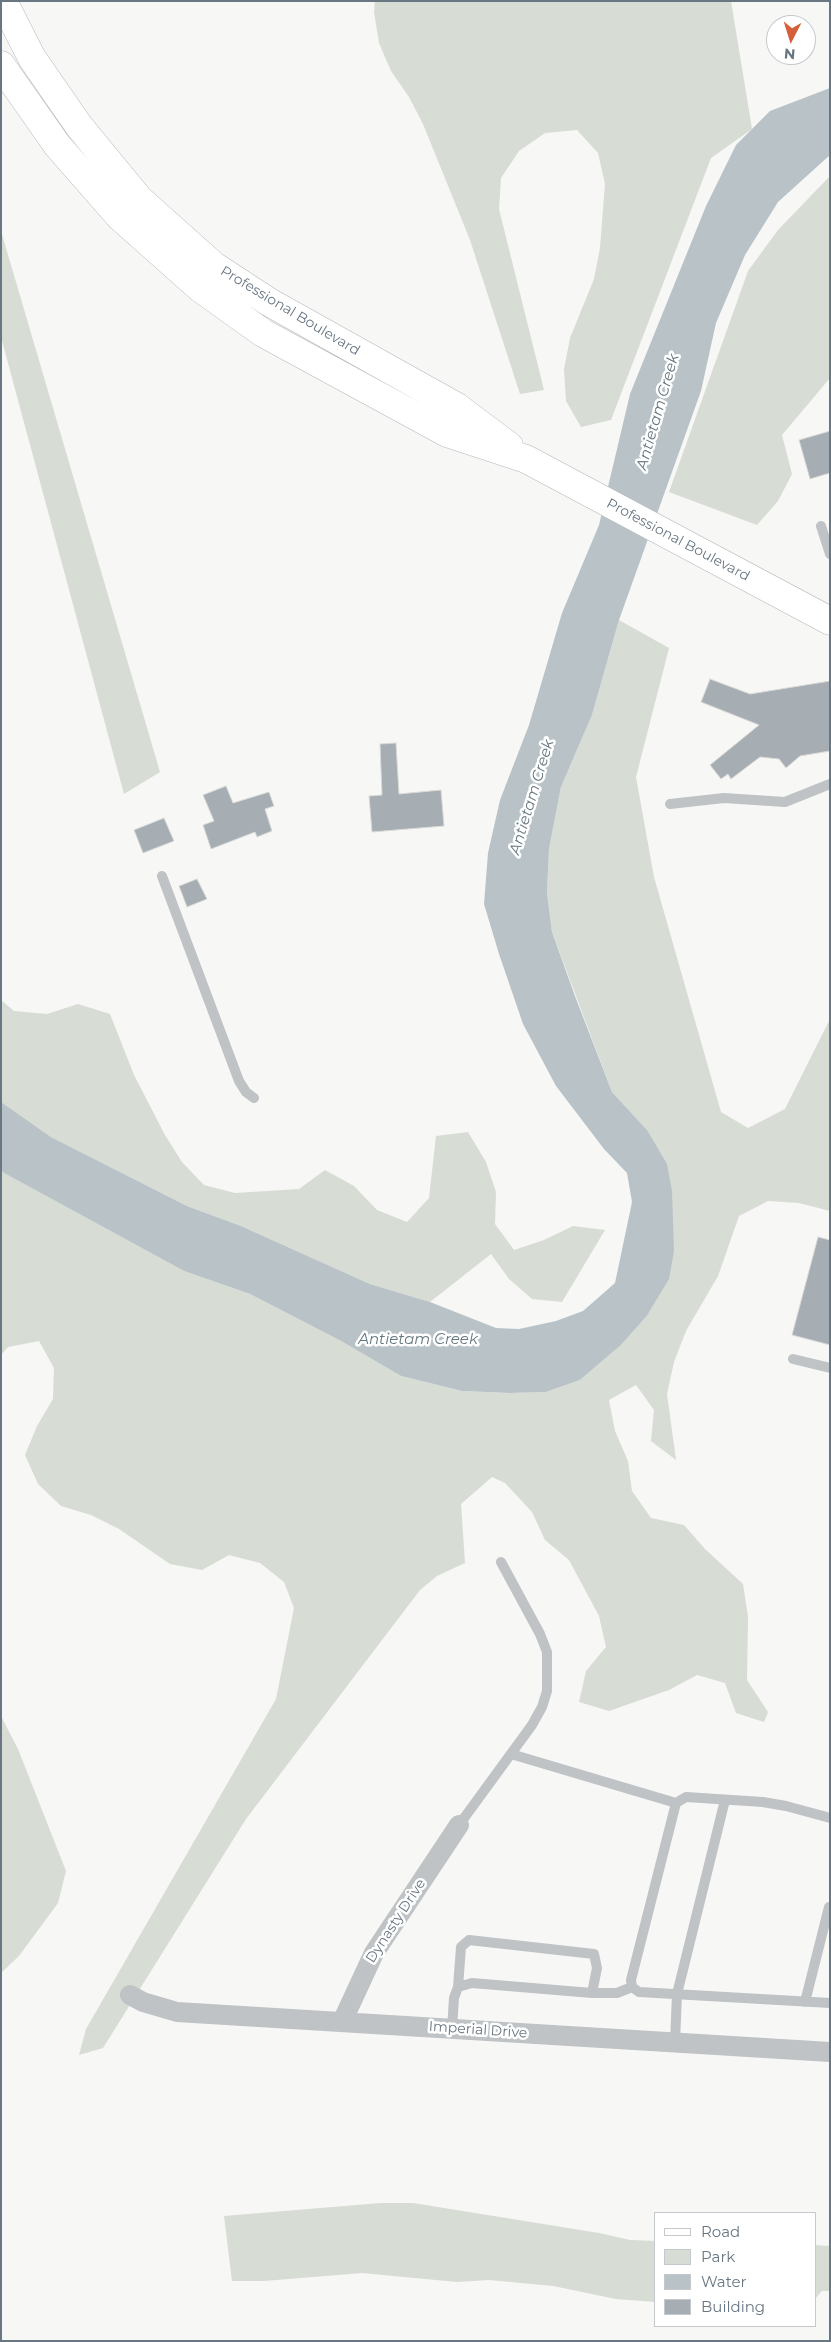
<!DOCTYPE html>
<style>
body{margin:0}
#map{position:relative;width:831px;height:2342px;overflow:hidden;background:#f7f7f5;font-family:Montserrat,sans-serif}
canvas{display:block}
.frame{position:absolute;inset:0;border:2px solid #697783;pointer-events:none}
.legend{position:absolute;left:654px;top:2212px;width:162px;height:115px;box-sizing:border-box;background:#fff;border:1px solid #c3c9cd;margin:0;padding:6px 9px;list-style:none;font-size:15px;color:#697783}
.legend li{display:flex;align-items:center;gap:10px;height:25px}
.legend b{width:25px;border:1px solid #c3c9cd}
.north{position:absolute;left:766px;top:15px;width:50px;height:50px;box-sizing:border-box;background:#fff;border:1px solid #c3c9cd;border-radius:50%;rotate:185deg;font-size:14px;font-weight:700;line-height:20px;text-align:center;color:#697783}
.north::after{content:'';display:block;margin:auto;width:18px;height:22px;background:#d36039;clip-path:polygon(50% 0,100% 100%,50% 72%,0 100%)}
</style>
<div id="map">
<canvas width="831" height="2342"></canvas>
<div class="frame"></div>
<ul class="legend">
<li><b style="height:6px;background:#fff"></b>Road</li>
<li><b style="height:14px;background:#d7dcd4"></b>Park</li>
<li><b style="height:14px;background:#b9c3c7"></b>Water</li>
<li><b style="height:14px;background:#a7aeb3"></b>Building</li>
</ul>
<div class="north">N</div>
</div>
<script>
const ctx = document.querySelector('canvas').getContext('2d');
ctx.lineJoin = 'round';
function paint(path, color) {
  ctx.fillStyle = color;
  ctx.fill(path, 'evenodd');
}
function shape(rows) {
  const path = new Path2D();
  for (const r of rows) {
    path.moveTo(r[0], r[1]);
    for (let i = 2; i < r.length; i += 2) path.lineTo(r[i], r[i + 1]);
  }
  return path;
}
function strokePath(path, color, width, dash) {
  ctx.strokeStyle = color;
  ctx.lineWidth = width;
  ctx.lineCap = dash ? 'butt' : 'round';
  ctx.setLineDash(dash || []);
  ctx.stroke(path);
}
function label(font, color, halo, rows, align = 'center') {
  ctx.font = font + ' Montserrat,sans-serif';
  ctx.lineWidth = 5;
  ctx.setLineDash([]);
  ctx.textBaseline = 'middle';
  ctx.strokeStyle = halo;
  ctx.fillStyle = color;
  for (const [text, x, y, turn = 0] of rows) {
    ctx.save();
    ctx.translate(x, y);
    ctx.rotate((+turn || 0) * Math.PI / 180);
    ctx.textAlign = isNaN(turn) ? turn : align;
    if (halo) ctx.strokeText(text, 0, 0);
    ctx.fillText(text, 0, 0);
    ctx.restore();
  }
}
paint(shape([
 [375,1,731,1,752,129,711,158,611,420,581,427,566,401,564,369,570,338,594,279,600,248,605,184,598,153,577,130,545,133,519,151,501,178,499,209,544,390,520,394,470,240,423,124,409,97,391,71,379,43,374,12],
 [830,176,830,378,782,435,792,474,778,501,757,525,669,492,748,271,778,230],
 [1,231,160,772,124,794,1,337],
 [619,620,669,648,636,777,654,877,721,1112,748,1128,785,1109,830,1019,830,1211,799,1203,768,1201,739,1216,718,1276,686,1331,674,1362,667,1394,676,1460,651,1441,654,1410,636,1385,609,1400,615,1431,628,1461,632,1491,651,1518,684,1525,705,1549,743,1584,748,1617,747,1680,768,1712,764,1722,736,1713,725,1683,697,1675,669,1690,609,1711,579,1702,586,1671,606,1647,599,1616,569,1560,545,1540,532,1512,505,1483,492,1477,461,1504,465,1563,437,1576,420,1590,246,1819,103,2048,79,2055,86,2029,276,1699,294,1608,284,1582,260,1563,229,1555,202,1570,170,1564,119,1529,91,1515,61,1506,38,1484,25,1455,37,1426,53,1399,54,1368,39,1341,8,1347,1,1355,1,1171,184,1271,250,1294,341,1341,401,1376,462,1391,509,1393,546,1392,580,1380,621,1345,646,1317,647,1130,612,1092,552,932,547,893,549,849,561,787,592,715],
 [1,1000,14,1011,47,1014,78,1004,110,1014,134,1075,165,1135,182,1162,204,1185,235,1193,299,1189,325,1170,354,1186,377,1210,407,1222,429,1198,436,1136,468,1132,486,1162,496,1192,495,1224,514,1250,544,1240,573,1226,605,1230,562,1302,532,1299,509,1279,491,1254,430,1302,370,1284,241,1226,187,1206,51,1137,12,1110,1,1102],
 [1,1716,18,1749,66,1871,58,1903,19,1956,1,1973],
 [381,2203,413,2203,599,2233,630,2240,655,2241,655,2302,616,2299,553,2286,489,2280,457,2282,362,2273,264,2281,232,2281,224,2216],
 [815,2245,830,2246,830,2291,822,2291,815,2299]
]), '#d7dcd4');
paint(shape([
 [830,88,830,155,778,202,745,255,716,323,701,391,619,620,592,715,561,787,549,849,547,893,552,932,575,996,612,1092,647,1130,667,1164,672,1191,674,1251,669,1279,646,1317,621,1345,580,1380,546,1392,509,1393,462,1391,401,1376,341,1341,250,1294,184,1271,6,1174,1,1171,1,1102,51,1137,187,1206,241,1226,370,1284,430,1302,496,1328,519,1329,556,1321,583,1311,615,1283,632,1202,627,1173,604,1149,556,1086,523,1024,499,954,484,904,488,853,500,800,529,725,562,613,599,525,630,394,706,206,736,145,770,111]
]), '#b9c3c7');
const building = shape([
 [830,431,830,473,810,479,799,440,830,431],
 [710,679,750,694,830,681,830,751,800,756,786,768,779,759,760,757,731,779,728,774,721,779,710,765,759,725,701,702,710,679],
 [396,743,399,794,441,790,444,826,372,832,369,796,382,795,380,744,396,743],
 [226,786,233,803,269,792,274,806,265,809,272,831,257,837,255,832,211,849,203,825,214,821,203,795,226,786],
 [164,818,174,841,143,853,134,830,164,818],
 [197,879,207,899,187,907,179,886,197,879],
 [818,1237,830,1240,830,1345,792,1335,818,1237]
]);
paint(building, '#a7aeb3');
strokePath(building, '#d9d9d7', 1);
const secondary = shape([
 [3,1,32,58,79,126,139,199,214,266,269,302,457,407,509,446],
 [1,65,57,145,120,217,200,288,263,333,447,433,526,459,830,621]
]);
strokePath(secondary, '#b4b8bc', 29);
strokePath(shape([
 [821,526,830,554],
 [670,804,724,798,785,802,830,784],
 [162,876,239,1081,246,1092,254,1098],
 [793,1359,830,1368],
 [511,1754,676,1803],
 [830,1818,786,1806,763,1802,686,1797,676,1803,631,1980,632,1987,639,1992,830,2003],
 [459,1825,532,1725,542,1707,547,1691,547,1652,540,1634,501,1562],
 [458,1987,461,1947,469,1940,594,1954,597,1968,592,1993],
 [805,2002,829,1907],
 [452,2029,454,1998,458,1987,472,1983,592,1993,617,1993,632,1987],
 [675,2042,677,1994,725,1800]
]), '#bfc3c6', 10);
strokePath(shape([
 [130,1995,143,2002,177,2012,830,2052],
 [342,2022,374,1953,459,1825]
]), '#bfc3c6', 20);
strokePath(secondary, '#fff', 28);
label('14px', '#697783', '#fff', [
 ["Professional Boulevard",290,311,31],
 ["Professional Boulevard",678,540,28],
 ["Dynasty Drive",396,1921,-57],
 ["Imperial Drive",478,2030,4]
]);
label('italic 15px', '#65777f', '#fff', [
 ["Antietam Creek",658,412,-74],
 ["Antietam Creek",532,797,-73],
 ["Antietam Creek",418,1340]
]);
</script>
